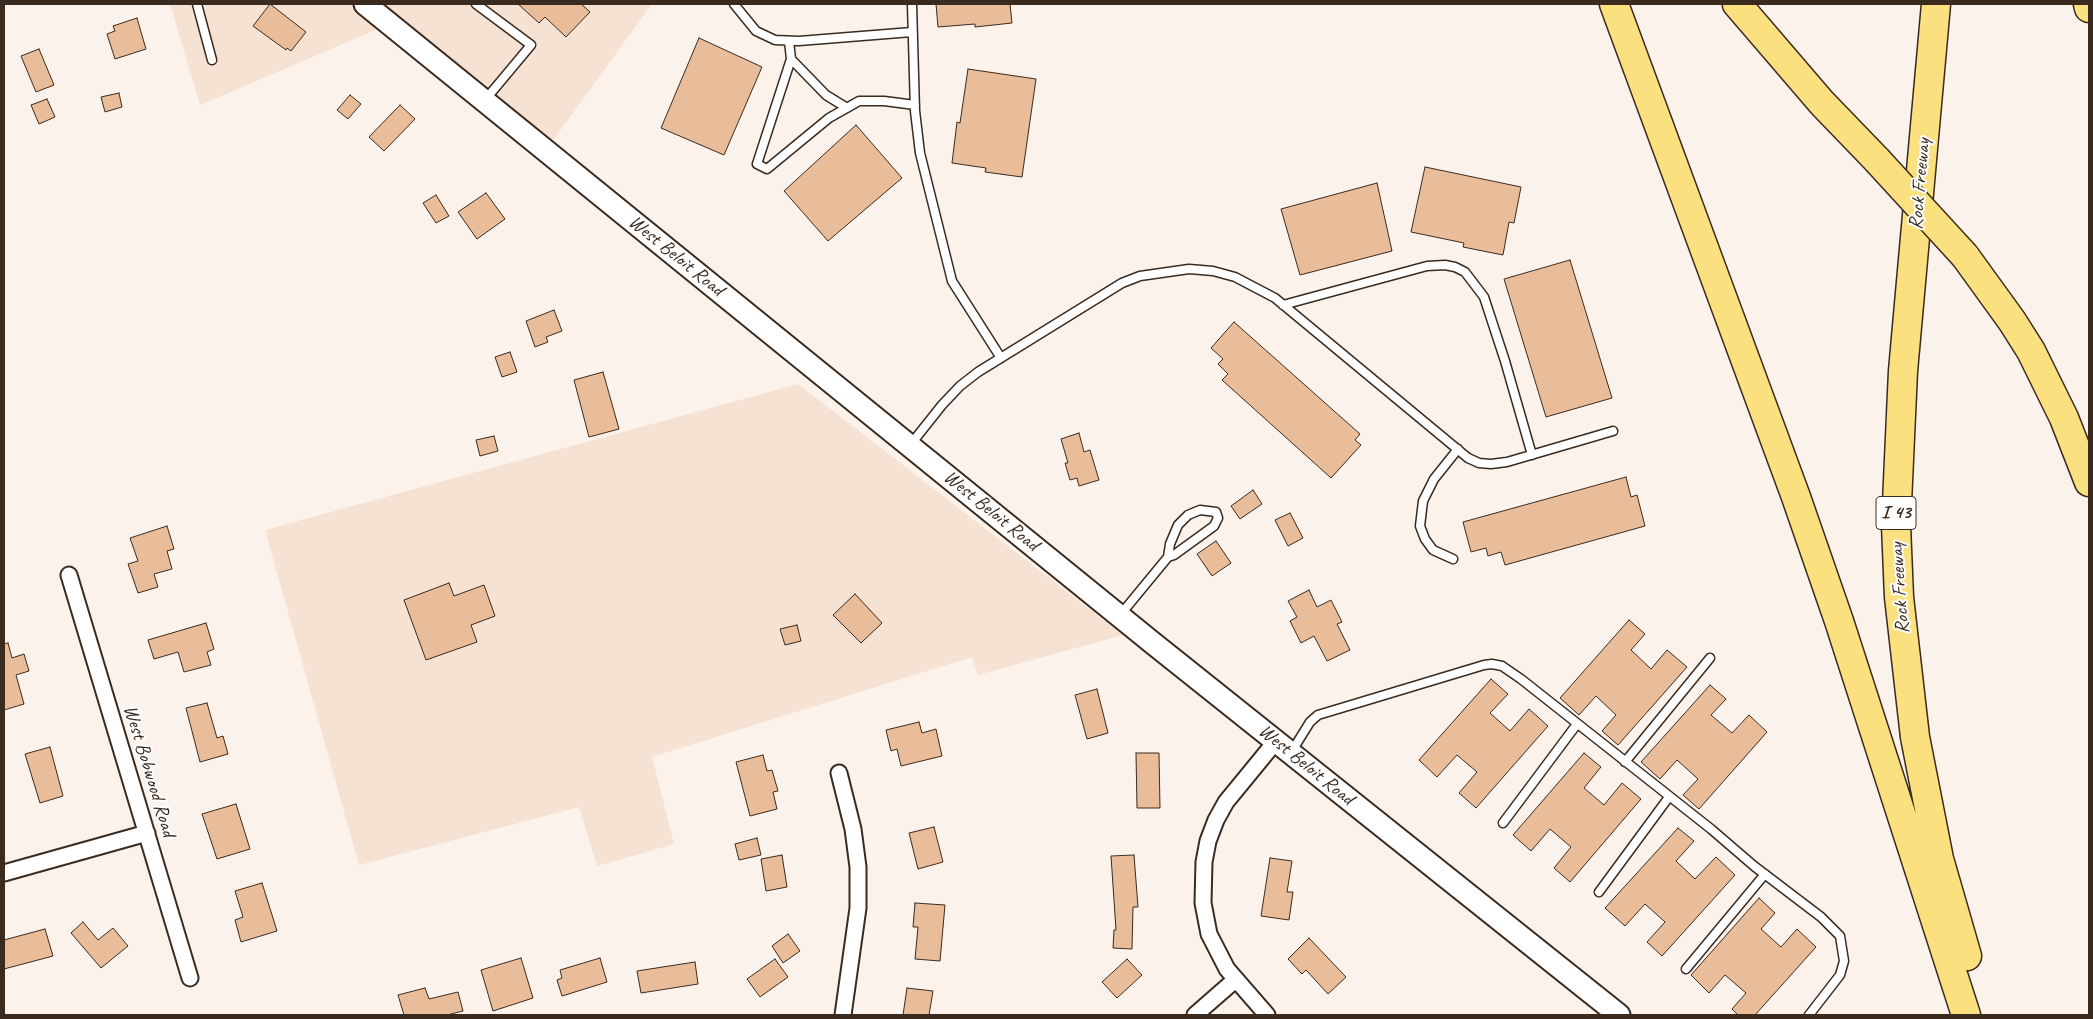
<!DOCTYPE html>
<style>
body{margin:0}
#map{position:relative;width:2093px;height:1019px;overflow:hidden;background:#fbf2eb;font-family:Caveat,sans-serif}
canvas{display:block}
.frame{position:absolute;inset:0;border:5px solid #3b2a1e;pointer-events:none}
</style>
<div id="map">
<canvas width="2093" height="1019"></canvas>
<div class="frame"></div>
</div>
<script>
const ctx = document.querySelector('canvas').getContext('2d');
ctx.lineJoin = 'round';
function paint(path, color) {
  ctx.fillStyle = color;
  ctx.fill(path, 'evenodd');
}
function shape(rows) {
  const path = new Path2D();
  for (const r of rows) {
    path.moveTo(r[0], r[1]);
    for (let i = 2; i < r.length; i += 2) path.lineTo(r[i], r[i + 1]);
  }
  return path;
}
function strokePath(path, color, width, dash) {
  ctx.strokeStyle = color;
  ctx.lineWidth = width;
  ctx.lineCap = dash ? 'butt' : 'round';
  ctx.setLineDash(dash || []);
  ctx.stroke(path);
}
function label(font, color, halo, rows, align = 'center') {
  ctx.font = font + ' Caveat,sans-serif';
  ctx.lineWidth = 4;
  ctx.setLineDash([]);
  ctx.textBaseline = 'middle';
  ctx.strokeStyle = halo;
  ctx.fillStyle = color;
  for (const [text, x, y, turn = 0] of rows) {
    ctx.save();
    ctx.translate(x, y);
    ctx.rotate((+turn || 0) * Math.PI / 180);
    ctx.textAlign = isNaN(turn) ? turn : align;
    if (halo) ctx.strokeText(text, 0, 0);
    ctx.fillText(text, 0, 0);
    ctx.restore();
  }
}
paint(shape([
 [170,4,652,4,546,150,390,24,200,105],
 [798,384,1123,635,978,675,972,657,652,757,674,844,597,866,579,807,359,865,265,530]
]), '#f6e2d2');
const building = shape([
 [270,4,306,32,291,51,287,48,286,50,253,26,270,4],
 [518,4,581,4,590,12,566,37,545,17,539,23,518,4],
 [936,4,1010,4,1012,23,975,27,975,24,938,27,936,4],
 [137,18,146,49,115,59,107,34,115,31,113,26,137,18],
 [699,38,762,67,724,155,661,128,699,38],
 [39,49,54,85,36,92,21,56,39,49],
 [968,69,1036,79,1022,177,985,172,986,168,952,163,957,122,960,123,968,69],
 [119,93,122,107,105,112,101,97,119,93],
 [350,95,361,104,348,119,337,110,350,95],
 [47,99,55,117,39,124,31,105,47,99],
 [400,105,415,119,384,151,369,137,400,105],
 [856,125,902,178,828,241,784,191,856,125],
 [1425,167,1521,187,1514,223,1509,222,1503,255,1463,247,1464,243,1411,232,1425,167],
 [1377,183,1392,251,1300,275,1281,209,1377,183],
 [486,193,505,219,477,239,458,212,486,193],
 [436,195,449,216,436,223,423,203,436,195],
 [1570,260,1612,398,1546,417,1504,279,1570,260],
 [554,310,562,331,546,337,548,342,535,347,526,321,554,310],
 [1234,322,1360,434,1355,440,1361,445,1331,478,1222,380,1228,374,1218,364,1223,359,1211,348,1234,322],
 [510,352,517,372,502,377,495,357,510,352],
 [603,372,619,429,589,437,574,380,603,372],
 [1079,433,1084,452,1090,450,1099,480,1079,486,1077,478,1070,480,1065,463,1068,463,1061,439,1079,433],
 [494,436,498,451,480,456,476,440,494,436],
 [1626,477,1631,497,1637,495,1645,526,1505,565,1501,552,1488,556,1486,548,1471,552,1463,522,1626,477],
 [1253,490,1262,504,1240,519,1231,506,1253,490],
 [1290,513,1303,538,1288,546,1275,520,1290,513],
 [167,526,174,549,167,551,172,569,154,574,158,587,138,593,128,564,138,561,130,538,167,526],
 [1216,541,1231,563,1212,576,1197,554,1216,541],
 [449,583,454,596,484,585,495,616,471,625,477,642,426,660,404,600,449,583],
 [1309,590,1317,607,1331,600,1342,622,1337,624,1350,650,1327,661,1314,636,1301,643,1290,621,1297,617,1288,601,1309,590],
 [855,594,882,623,861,643,833,615,855,594],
 [1629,620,1645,634,1631,650,1651,669,1667,650,1687,667,1618,745,1602,731,1616,715,1596,696,1579,715,1560,698,1629,620],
 [206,623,214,649,207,652,211,665,184,672,178,652,154,659,148,640,206,623],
 [797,625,801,641,785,645,780,629,797,625],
 [8,643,12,658,24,654,29,671,16,675,24,704,4,710,4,644,8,643],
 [1491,679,1508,694,1490,713,1510,731,1529,709,1548,726,1476,808,1459,793,1477,772,1457,755,1437,777,1419,760,1491,679],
 [1710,685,1726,699,1711,715,1732,733,1749,715,1767,732,1699,809,1683,795,1698,779,1677,760,1660,779,1641,762,1710,685],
 [1097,689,1108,733,1087,739,1075,695,1097,689],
 [207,703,217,738,223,736,228,754,200,762,186,708,207,703],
 [919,722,922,733,936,729,942,756,901,766,897,749,891,751,886,730,919,722],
 [50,747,63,796,40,803,25,754,50,747],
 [1136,753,1159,753,1160,808,1137,808,1136,753],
 [1584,753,1601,767,1584,788,1604,805,1622,783,1641,799,1570,882,1554,868,1571,847,1550,829,1531,851,1513,835,1584,753],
 [763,755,767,771,772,770,778,791,773,792,777,809,750,816,736,762,763,755],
 [236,804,250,849,217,859,202,814,236,804],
 [934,827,943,862,918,869,909,833,934,827],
 [1678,828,1694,841,1676,861,1695,879,1716,857,1735,875,1662,956,1647,942,1665,922,1645,904,1625,926,1605,908,1678,828],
 [757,838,761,855,739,860,735,844,757,838],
 [782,855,787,887,766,891,761,859,782,855],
 [1134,855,1138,907,1133,907,1132,949,1113,948,1114,930,1116,930,1111,856,1134,855],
 [1270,858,1292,861,1287,892,1293,892,1289,920,1261,916,1270,858],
 [262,883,277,931,241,942,235,920,243,917,235,891,262,883],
 [1759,898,1775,913,1761,929,1781,947,1797,929,1816,947,1755,1015,1738,1015,1732,1009,1746,993,1725,975,1709,993,1691,975,1759,898],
 [915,903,945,905,940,961,915,959,918,927,913,927,915,903],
 [83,922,98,940,113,928,128,946,101,968,71,933,83,922],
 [45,929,53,956,4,969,4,940,45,929],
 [788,934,800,951,783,963,772,946,788,934],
 [1309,938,1346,977,1328,994,1306,970,1302,974,1288,959,1309,938],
 [521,958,533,998,493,1011,481,970,521,958],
 [600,958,607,982,562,996,557,980,562,978,560,970,600,958],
 [775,959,788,977,760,997,747,979,775,959],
 [1127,959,1142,975,1117,998,1102,982,1127,959],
 [695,962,698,984,641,993,637,971,695,962],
 [425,988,429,999,458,992,463,1011,447,1015,404,1015,398,995,425,988],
 [907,988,933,991,929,1015,903,1015,907,988]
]);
paint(building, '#e9bd99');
strokePath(building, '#3b2a1e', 1);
const lane = shape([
 [197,4,212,60],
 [476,4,531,45,485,100],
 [734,4,756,31,775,40,799,41,912,32],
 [912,4,915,111,920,153,952,281,1001,358],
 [789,41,791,59,757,164,767,169,829,118,859,101,884,101,915,105],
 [791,59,826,95,847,108],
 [1283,305,1427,266,1445,265,1455,267,1465,272,1484,297,1505,361,1532,455],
 [911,444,942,405,960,386,978,372,1122,283,1140,276,1189,269,1213,271,1235,277,1275,298,1468,458,1479,463,1491,464,1507,462,1613,431],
 [1453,559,1433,550,1425,539,1420,526,1423,501,1434,479,1458,449],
 [1121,614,1168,557,1170,544,1178,525,1188,515,1200,510,1216,512,1218,518,1214,526,1174,555,1168,557],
 [1292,751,1310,722,1318,715,1484,665,1492,664,1502,666,1521,679,1711,829,1754,866,1821,917,1840,936,1844,961,1840,975,1809,1015],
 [1625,762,1710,658],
 [1503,823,1577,724],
 [1599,892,1669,797],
 [1686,969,1765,874]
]);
const street = shape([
 [69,575,190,978],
 [839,773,853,829,858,867,858,908,843,1015],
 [4,873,147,833],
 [1195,1015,1235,980],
 [1267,1015,1227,969,1209,934,1203,903,1204,862,1208,841,1216,820,1226,802,1276,741]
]);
const secondary = shape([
 [365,4,1154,644,1619,1015]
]);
const highway = shape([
 [1614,4,1796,497,1839,621,1966,1015],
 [1737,4,1822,103,1877,160],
 [1936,4,1903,371,1896,525,1899,597,1915,737,1939,859,1967,956],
 [2088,4,2089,8],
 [1965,256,2012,321,2031,351,2064,418,2089,482]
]);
strokePath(lane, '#3b2a1e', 11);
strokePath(street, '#3b2a1e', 19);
strokePath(secondary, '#3b2a1e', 25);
strokePath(highway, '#3b2a1e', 31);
strokePath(lane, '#fff', 8);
strokePath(street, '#fff', 15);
strokePath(secondary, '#fff', 21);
strokePath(highway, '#fbe080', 28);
const highwayBridge = shape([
 [1877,160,1965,256]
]);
strokePath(highwayBridge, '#3b2a1e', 31, []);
strokePath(highwayBridge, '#fbe080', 28);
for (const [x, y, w] of [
 [1896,513,40]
]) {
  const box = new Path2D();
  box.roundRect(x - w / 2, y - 16.5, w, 33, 4);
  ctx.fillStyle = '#fff';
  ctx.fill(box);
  strokePath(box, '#3b2a1e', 1);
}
label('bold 19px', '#3b2a1e', null, [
 ["I 43",1896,513]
]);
label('20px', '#3b2a1e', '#fff', [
 ["Rock Freeway",1920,184,-85],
 ["West Beloit Road",676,256,39],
 ["West Beloit Road",991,511,39],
 ["Rock Freeway",1900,588,-94],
 ["West Beloit Road",1306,765,39],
 ["West Bobwood Road",149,771,73]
]);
</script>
